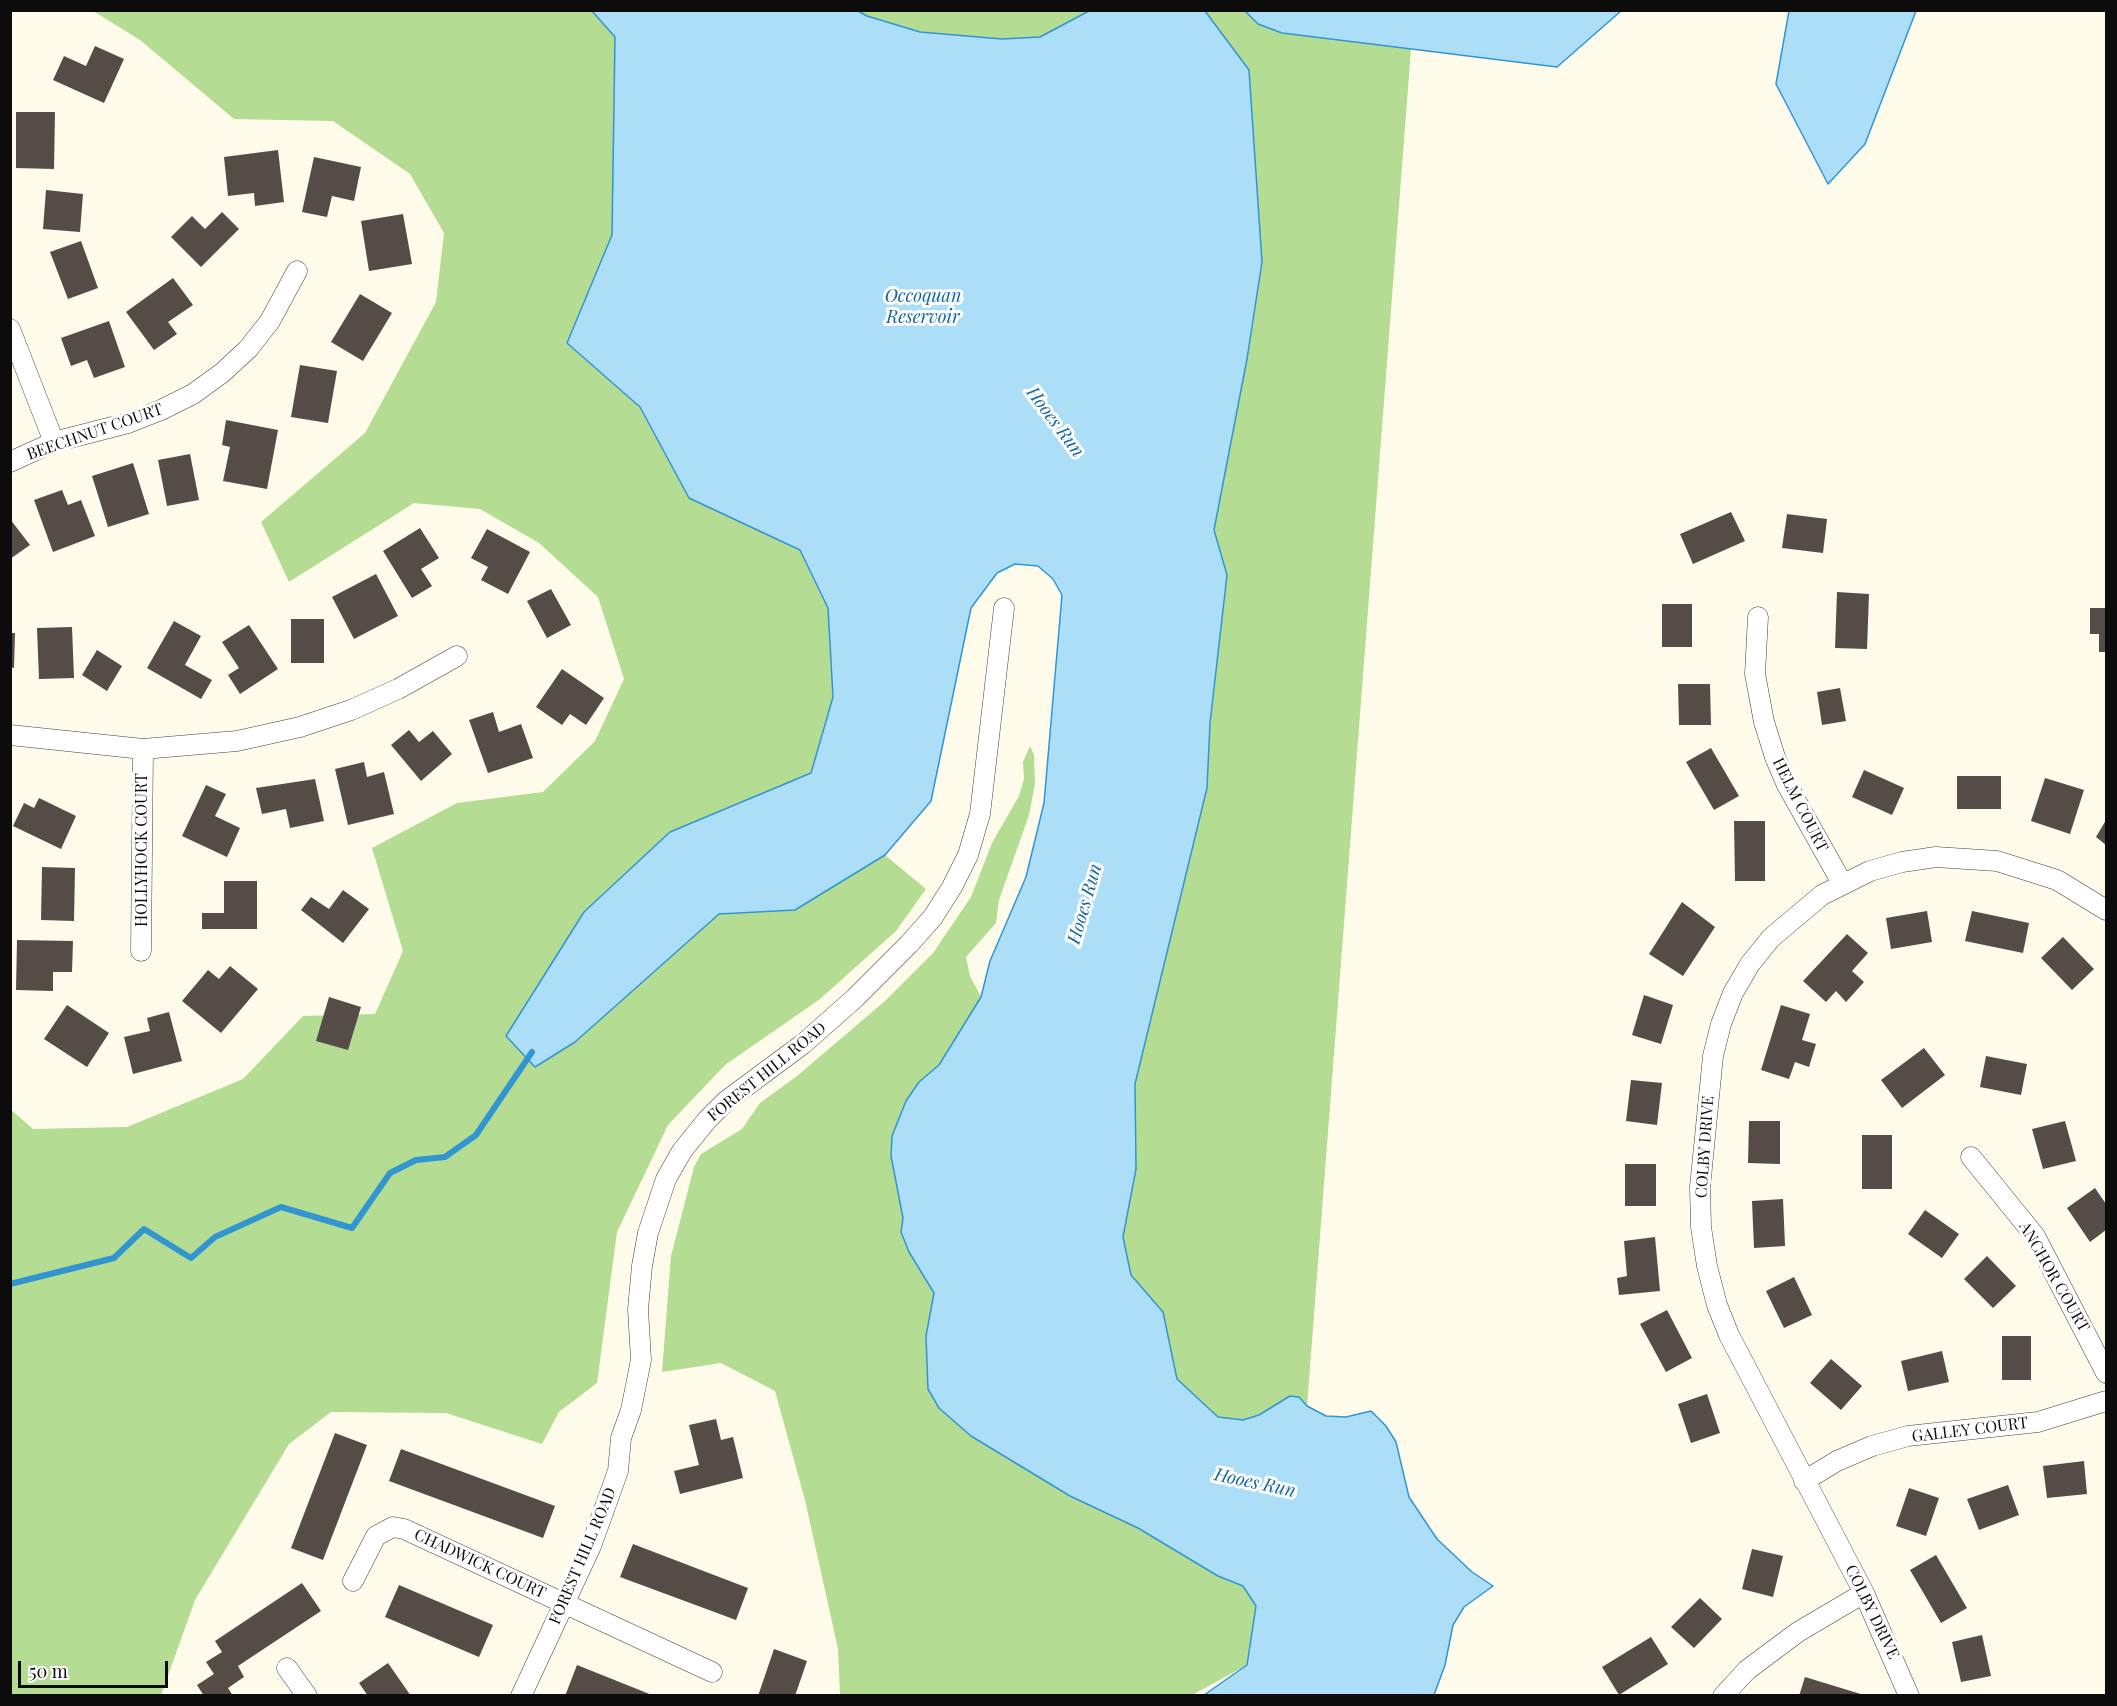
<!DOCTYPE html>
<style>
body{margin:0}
#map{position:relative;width:2117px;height:1706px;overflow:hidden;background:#fffbea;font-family:"Playfair Display",serif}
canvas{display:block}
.frame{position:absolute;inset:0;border:12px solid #0c0c0c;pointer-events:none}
.scale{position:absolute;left:18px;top:1661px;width:150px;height:27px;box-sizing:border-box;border:3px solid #0c0c0c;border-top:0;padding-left:8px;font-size:18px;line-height:21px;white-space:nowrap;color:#0c0c0c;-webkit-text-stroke:4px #fff;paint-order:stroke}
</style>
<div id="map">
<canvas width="2117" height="1706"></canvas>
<div class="frame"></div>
<div class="scale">50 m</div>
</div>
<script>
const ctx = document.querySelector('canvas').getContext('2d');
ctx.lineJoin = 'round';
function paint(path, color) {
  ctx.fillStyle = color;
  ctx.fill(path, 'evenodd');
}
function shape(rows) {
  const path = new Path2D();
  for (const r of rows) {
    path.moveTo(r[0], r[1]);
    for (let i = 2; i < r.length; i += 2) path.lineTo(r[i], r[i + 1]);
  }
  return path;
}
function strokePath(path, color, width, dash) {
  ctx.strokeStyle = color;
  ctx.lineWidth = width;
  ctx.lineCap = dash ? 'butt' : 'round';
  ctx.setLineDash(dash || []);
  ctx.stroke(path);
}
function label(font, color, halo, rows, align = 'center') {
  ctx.font = font + ' "Playfair Display",serif';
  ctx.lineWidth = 6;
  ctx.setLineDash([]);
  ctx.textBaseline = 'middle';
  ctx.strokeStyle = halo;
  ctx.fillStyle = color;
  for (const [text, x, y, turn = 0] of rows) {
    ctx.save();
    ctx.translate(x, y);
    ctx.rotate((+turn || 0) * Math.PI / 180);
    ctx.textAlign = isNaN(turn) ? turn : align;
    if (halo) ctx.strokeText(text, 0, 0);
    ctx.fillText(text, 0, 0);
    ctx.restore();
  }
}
paint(shape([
 [93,11,592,11,615,37,612,235,567,343,640,407,689,498,800,550,828,608,833,697,811,773,670,832,584,912,507,1036,534,1066,575,1042,719,914,795,910,885,855,926,889,896,931,820,999,725,1065,668,1125,617,1232,597,1383,559,1412,542,1444,446,1413,331,1412,289,1444,195,1600,161,1695,11,1695,10,1109,33,1129,127,1127,243,1079,303,1016,375,1014,403,951,372,848,457,803,543,792,595,741,624,679,598,597,539,543,480,509,414,503,289,582,261,522,365,433,436,302,444,233,410,174,333,121,234,119,140,40],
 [858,11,1089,11,1040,37,1002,39,920,32,867,16],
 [1205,11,1245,11,1258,24,1282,33,1411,49,1307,1406,1299,1397,1290,1396,1259,1415,1243,1420,1218,1417,1177,1379,1163,1312,1131,1275,1123,1237,1136,1169,1135,1084,1207,788,1210,723,1227,575,1214,530,1247,359,1262,262,1249,70],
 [1030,746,1034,755,1035,784,1029,815,999,900,996,923,966,957,970,976,981,997,939,1065,919,1082,906,1101,892,1136,891,1156,903,1218,901,1232,909,1252,934,1293,934,1303,971,1436,1070,1496,1138,1528,1218,1576,1243,1586,1256,1606,1247,1665,1192,1695,840,1695,838,1649,805,1500,775,1391,721,1363,662,1372,671,1256,694,1167,701,1154,742,1129,760,1103,797,1076,885,1001,933,953,971,897,992,843,1019,796,1024,779,1023,762]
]), '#b4dc92');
const water = shape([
 [592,11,858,11,867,16,920,32,1002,39,1040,37,1089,11,1205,11,1249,70,1262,262,1247,359,1214,530,1227,575,1210,723,1207,788,1135,1084,1136,1169,1123,1237,1131,1275,1163,1312,1177,1379,1218,1417,1243,1420,1259,1415,1290,1396,1299,1397,1307,1406,1326,1416,1346,1417,1371,1411,1386,1426,1396,1442,1409,1497,1437,1539,1472,1572,1493,1586,1464,1607,1453,1625,1445,1665,1434,1695,1204,1695,1247,1665,1256,1606,1243,1586,1218,1576,1138,1528,1070,1496,971,1436,939,1408,928,1389,926,1336,934,1293,909,1252,901,1232,903,1218,891,1156,892,1136,906,1101,919,1082,939,1065,981,997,990,961,1026,877,1044,803,1062,595,1053,579,1038,566,1015,564,997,573,971,608,931,801,885,855,795,910,719,914,575,1042,535,1067,506,1036,584,912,670,832,811,773,833,697,828,608,800,550,689,498,640,407,567,343,612,235,615,37,592,11],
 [1245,11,1621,11,1557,67,1282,33,1258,24,1245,11],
 [1789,11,1916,11,1865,144,1828,184,1776,84,1789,11]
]);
paint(water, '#addef8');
strokePath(water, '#3195d2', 1.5);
strokePath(shape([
 [10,1284,114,1258,144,1229,191,1258,215,1237,281,1207,352,1228,390,1173,416,1160,445,1157,476,1135,532,1052]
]), '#3195d2', 6);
paint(shape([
 [95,46,124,59,104,103,53,80,64,56,86,66],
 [16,112,55,112,54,169,16,168],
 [278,150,284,202,255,206,254,193,228,196,224,157],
 [314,157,361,167,354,201,332,196,327,217,302,212],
 [46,190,83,194,80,232,43,229],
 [222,212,239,229,201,267,171,237,192,216,205,229],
 [403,214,412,264,369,271,361,221],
 [81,241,98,288,68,299,50,252],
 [173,278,193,305,168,322,177,334,154,350,126,312],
 [360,294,392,313,363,361,331,342],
 [109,321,125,367,94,378,87,360,71,366,61,338],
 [300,365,337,371,328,423,291,417],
 [226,420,278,430,267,489,223,481,230,447,222,445],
 [190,454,199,500,167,506,158,460],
 [133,463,149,514,108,527,92,476],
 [62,490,68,505,81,500,95,536,53,552,34,500],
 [1731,512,1745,541,1693,564,1680,534],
 [1787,514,1827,519,1823,553,1782,548],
 [10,519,30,545,10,559],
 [420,528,439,558,421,569,432,586,412,598,383,551],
 [487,529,530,552,508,594,481,580,488,567,471,558],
 [376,574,398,616,354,639,332,597],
 [551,589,571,625,547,638,527,601],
 [1837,592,1869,594,1867,649,1835,648],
 [1662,604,1692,604,1692,647,1662,647],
 [2090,608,2106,608,2106,652,2099,652,2099,634,2090,634],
 [291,619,324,619,324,663,291,663],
 [174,621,201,636,185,665,212,680,201,699,147,668],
 [249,625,278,669,240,694,228,675,239,668,222,642],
 [72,627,74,678,39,679,37,628],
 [10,633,15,633,14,668,10,667],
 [97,650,122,666,107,691,82,675],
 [562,669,604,698,586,725,570,714,562,725,536,707],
 [1678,684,1710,684,1711,725,1679,725],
 [1840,688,1846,721,1822,725,1817,692],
 [493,712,499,732,521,724,533,758,488,773,469,720],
 [409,730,419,742,433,731,452,754,421,781,391,745],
 [1711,748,1739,796,1714,810,1686,762],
 [364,762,367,777,384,772,394,814,348,825,335,769],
 [1864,770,1904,788,1892,815,1852,797],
 [1957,776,2001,776,2001,809,1957,809],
 [2045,778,2084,790,2070,834,2031,821],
 [315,779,324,821,290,828,286,809,262,814,256,788],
 [206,785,226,794,215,816,240,828,227,857,182,836],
 [39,798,76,816,61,849,13,826,24,803,34,808],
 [2106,820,2106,845,2096,837],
 [1734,821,1765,821,1765,881,1735,881],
 [42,867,75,868,74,921,41,920],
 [224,881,257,881,257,929,202,929,202,913,224,913],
 [343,890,369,909,343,943,301,910,311,897,329,909],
 [1682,902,1715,927,1683,976,1649,954],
 [1927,911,1932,942,1891,949,1886,918],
 [1972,911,2029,923,2023,953,1965,941],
 [1847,934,1868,953,1852,971,1864,982,1846,1002,1836,991,1826,1002,1803,981],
 [2063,937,2094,969,2072,990,2041,958],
 [17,940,73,941,72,972,53,972,53,991,16,990],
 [230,966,258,989,221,1033,182,1001,208,970,219,979],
 [1644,995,1673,1005,1661,1044,1632,1035],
 [329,997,361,1007,348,1050,316,1041],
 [67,1005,109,1033,87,1067,44,1039],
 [1781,1005,1810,1014,1802,1040,1816,1044,1809,1067,1795,1062,1789,1079,1761,1070],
 [169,1012,182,1061,133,1074,124,1037,150,1031,147,1018],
 [1924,1048,1945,1075,1902,1108,1881,1080],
 [1986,1056,2027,1064,2021,1095,1980,1087],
 [1631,1080,1662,1083,1657,1125,1626,1121],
 [1749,1121,1780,1121,1780,1164,1748,1163],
 [2065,1121,2076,1161,2043,1169,2032,1129],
 [1862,1135,1892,1135,1892,1189,1862,1189],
 [1625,1164,1656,1164,1656,1206,1625,1206],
 [2095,1188,2106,1204,2106,1230,2090,1242,2067,1208],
 [1783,1199,1785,1246,1754,1248,1752,1201],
 [1925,1210,1959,1234,1942,1258,1908,1234],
 [1655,1237,1660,1291,1619,1295,1617,1278,1627,1276,1624,1241],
 [1987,1256,2016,1286,1993,1308,1964,1279],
 [1794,1277,1812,1315,1784,1328,1766,1291],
 [1667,1310,1692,1358,1666,1372,1640,1324],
 [2002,1336,2031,1336,2031,1380,2002,1380],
 [1942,1351,1949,1382,1908,1391,1901,1361],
 [1831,1359,1862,1386,1841,1410,1810,1383],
 [1707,1394,1720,1433,1691,1443,1678,1404],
 [716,1419,721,1440,733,1437,743,1478,680,1494,674,1471,699,1465,689,1425],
 [335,1433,367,1445,323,1560,291,1548],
 [401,1449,555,1506,543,1538,389,1481],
 [2084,1461,2087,1494,2047,1498,2043,1466],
 [2008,1485,2019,1515,1979,1530,1967,1499],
 [1909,1488,1939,1498,1926,1536,1896,1526],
 [633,1544,748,1588,736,1620,620,1577],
 [1752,1549,1783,1556,1773,1597,1742,1589],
 [1936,1555,1967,1608,1941,1623,1910,1570],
 [302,1583,321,1611,238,1666,244,1677,228,1688,233,1696,204,1696,197,1685,214,1674,206,1662,222,1652,215,1641],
 [399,1585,493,1625,479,1657,385,1617],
 [1700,1598,1722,1619,1694,1648,1671,1627],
 [1982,1635,1991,1676,1961,1682,1952,1642],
 [1651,1637,1668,1664,1619,1695,1602,1667],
 [774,1649,807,1661,795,1696,758,1696],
 [388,1663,411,1696,368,1696,359,1683],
 [577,1665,652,1695,652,1696,565,1696],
 [1805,1677,1864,1695,1864,1696,1799,1696]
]), '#554c48');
const street = shape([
 [10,329,54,442],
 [10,462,54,442,128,423,161,410,193,394,222,373,248,349,270,321,297,271],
 [1758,617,1755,674,1764,722,1775,757,1787,785,1842,883],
 [10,735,143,749,237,741,300,727,351,710,398,689,457,656],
 [141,951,143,749],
 [1971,1157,2035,1236,2106,1373],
 [1804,1481,1837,1461,1872,1446,1908,1436,2038,1422,2106,1401],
 [353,1581,376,1536,393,1527,404,1529,712,1672],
 [287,1668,307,1696],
 [521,1696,591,1546,618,1471,621,1438,631,1410,641,1360,638,1309,642,1266,648,1233,666,1179,682,1151,707,1120,726,1101,803,1044,855,998,909,944,933,917,952,887,968,855,980,814,1004,608],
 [1723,1696,1747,1670,1798,1632,1864,1593],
 [1909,1696,1864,1593,1729,1335,1717,1305,1707,1266,1701,1227,1700,1187,1713,1056,1721,1024,1733,993,1750,964,1771,938,1822,895,1870,871,1902,862,1936,857,1997,861,2057,880,2106,910]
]);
strokePath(street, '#3f3f3f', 21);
strokePath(street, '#fff', 20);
label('16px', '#0c0c0c', '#fff', [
 ["BEECHNUT COURT",95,432,-19],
 ["HELM COURT",1800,805,63],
 ["HOLLYHOCK COURT",142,850,-90],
 ["FOREST HILL ROAD",767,1072,-39],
 ["COLBY DRIVE",1705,1147,-86],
 ["ANCHOR COURT",2054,1277,60],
 ["GALLEY COURT",1970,1430,-7],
 ["FOREST HILL ROAD",583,1556,-67],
 ["CHADWICK COURT",480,1564,25],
 ["COLBY DRIVE",1872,1612,64]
]);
label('italic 18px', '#1165a1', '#fff', [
 ["Occoquan",923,296],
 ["Reservoir",923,317],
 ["Hooes Run",1055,422,53],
 ["Hooes Run",1085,904,-74],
 ["Hooes Run",1255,1483,12]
]);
</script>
